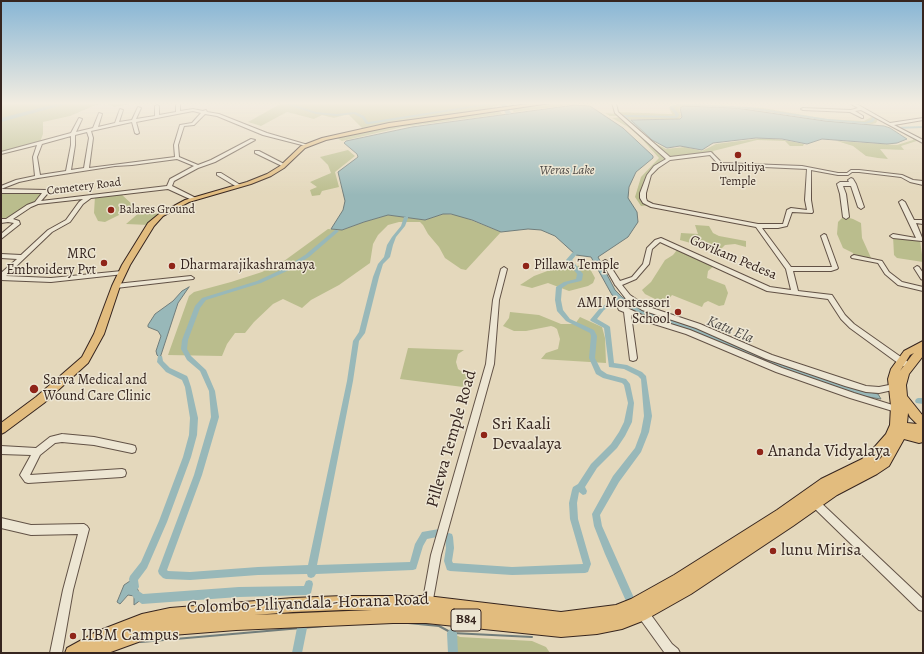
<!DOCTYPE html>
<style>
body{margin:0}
#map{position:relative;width:924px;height:654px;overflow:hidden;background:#e4d8bc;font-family:Alegreya,serif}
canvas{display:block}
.frame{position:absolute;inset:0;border:2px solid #36251f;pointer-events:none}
</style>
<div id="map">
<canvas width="924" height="654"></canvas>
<div class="frame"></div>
</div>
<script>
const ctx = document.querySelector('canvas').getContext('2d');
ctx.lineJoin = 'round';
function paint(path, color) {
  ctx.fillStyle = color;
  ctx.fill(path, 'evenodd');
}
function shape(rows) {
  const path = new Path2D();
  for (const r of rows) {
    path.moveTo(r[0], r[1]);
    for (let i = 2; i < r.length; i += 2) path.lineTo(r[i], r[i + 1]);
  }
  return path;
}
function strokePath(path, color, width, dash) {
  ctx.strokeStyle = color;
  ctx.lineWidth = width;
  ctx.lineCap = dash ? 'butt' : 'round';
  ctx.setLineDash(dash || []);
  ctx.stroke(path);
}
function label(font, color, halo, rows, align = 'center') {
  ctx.font = font + ' Alegreya,serif';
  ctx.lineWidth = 3;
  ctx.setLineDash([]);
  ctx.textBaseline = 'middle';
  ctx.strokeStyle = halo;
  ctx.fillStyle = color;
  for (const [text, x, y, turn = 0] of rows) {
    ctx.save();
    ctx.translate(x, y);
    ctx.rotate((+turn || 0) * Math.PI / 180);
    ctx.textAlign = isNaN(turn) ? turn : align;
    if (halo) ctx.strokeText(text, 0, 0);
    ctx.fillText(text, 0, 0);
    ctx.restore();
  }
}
paint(shape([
 [1,103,136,103,114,107,107,104,96,105,70,116,43,122,43,134,40,142,1,153],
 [282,103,512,103,492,107,497,108,502,114,403,127,342,141,334,136,364,130,348,114,334,118,322,115,314,119,287,112,261,126,248,122],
 [513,103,577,103,577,104,514,112,510,108,519,107,518,104],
 [682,104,763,108,826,119,864,121,873,116,920,140,901,146,904,150,880,149,888,159,878,158,866,156,853,146,837,141,897,145,913,140,913,139,878,119,876,123,872,124,829,121,735,107,683,106,679,108,681,117,678,119,631,119,651,141,666,149,685,147,702,151,716,144,763,138,784,140,804,144,803,146,790,146,785,141,757,140,713,151,714,154,666,160,649,175,643,199,651,205,641,206,635,197,641,177,659,158,641,138,628,127,612,118,621,117,621,116,610,116,605,113,618,114,616,112,672,114,669,108,670,106],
 [348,150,355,156,335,172,339,187,322,191,320,195,312,196,310,190,317,187,310,182,331,173,328,165,320,157],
 [1,191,45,191,37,203,14,217,1,221],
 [120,193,135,207,105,222,98,221,94,213,95,196],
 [140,212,159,214,149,225,126,224],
 [443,214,458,215,501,232,466,270,461,269,445,258,439,247,428,234,423,225,420,222,399,222,388,225,378,235,373,244,370,263,339,285,311,300,302,308,283,299,273,304,254,322,245,333,235,333,227,344,222,356,168,355,189,296,194,292,231,282,262,272,284,261,328,229,342,230,364,222,388,215,425,220],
 [846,217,853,219,861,223,862,238,872,260,854,257,853,253,843,248,837,234,838,222,842,218],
 [695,225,709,226,713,233,719,236,746,241,746,247,735,244,725,245,719,251,680,240,681,233,698,234],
 [893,236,920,240,923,262,897,258,894,255],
 [681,249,715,265,708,271,707,278,725,285,728,293,724,305,719,306,708,301,704,303,702,307,672,295,665,304,645,294,642,290,651,282,665,260,673,255,677,250],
 [590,264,589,267,595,278,593,283,588,286,569,291,548,283,532,288,520,285,534,276,550,270],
 [510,312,539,315,561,324,575,324,580,317,602,327,605,338,606,363,541,359,546,353,558,349,560,339,557,329,554,327,551,326,526,331,514,331,503,326,509,318],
 [408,348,464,350,458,354,456,362,458,369,468,376,471,381,471,388,400,379],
 [452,633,460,637,532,641,546,647,550,653,453,653]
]), '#babd8d');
const water = shape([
 [575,105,590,106,623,128,653,156,653,158,636,172,629,187,628,198,637,212,638,222,628,237,598,257,615,290,622,297,644,310,689,324,866,391,878,394,881,399,862,396,778,369,688,330,636,313,612,295,591,257,576,255,555,236,541,230,528,229,501,232,472,220,451,214,443,214,425,220,388,215,364,222,342,230,331,229,343,210,345,201,338,172,358,157,357,154,344,143,346,141,412,127,575,105],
 [683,106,736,108,825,121,884,126,890,128,907,139,897,143,887,144,822,139,807,144,782,139,756,138,713,143,702,150,680,146,667,148,652,140,631,120,680,119,682,117,680,108,683,106],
 [189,287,178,303,160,358,157,355,156,351,161,336,158,331,148,327,148,325,155,314,173,301,182,291,189,287],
 [133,579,142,599,134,605,134,596,128,595,120,604,117,602,124,585,133,579]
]);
paint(water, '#98b8b9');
strokePath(water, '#717d7b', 1);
strokePath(shape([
 [408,623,439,626,452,633,532,637],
 [141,642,324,626]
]), '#717d7b', 2);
paint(shape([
 [282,103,288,103,316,112,337,114,355,112,364,116,368,122,491,103,501,103,370,124,366,124,362,118,354,114,337,116,316,114,282,103],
 [681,103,749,107,828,119,865,122,871,120,873,116,875,116,878,118,875,119,873,122,865,124,828,121,749,109,682,105,673,107,679,114,678,117,676,118,627,117,642,131,643,132,641,133,622,116,624,115,675,116,675,114,669,107,681,103],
 [923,126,923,128,895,129,893,128,895,127,923,126],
 [404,217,408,217,408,218,405,226,396,237,393,245,390,257,383,264,379,277,365,333,359,341,353,381,317,565,410,562,415,544,422,532,439,529,442,530,443,533,442,536,427,539,423,546,416,569,413,570,316,574,314,577,311,578,308,577,307,574,258,575,190,580,166,579,163,578,159,574,158,571,194,475,211,417,209,391,200,371,187,360,181,349,182,340,195,306,202,298,257,281,283,269,305,255,335,230,337,230,339,231,309,257,287,271,261,283,206,300,200,308,188,340,187,349,191,356,206,370,215,391,219,417,202,475,167,570,168,571,190,572,258,567,308,565,347,381,353,341,359,332,373,277,378,264,384,257,387,245,392,237,401,226,404,217],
 [574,252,577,254,572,260,583,274,582,280,581,281,568,284,562,288,561,300,563,310,570,319,594,330,597,336,595,358,601,370,607,374,626,379,630,384,634,403,632,422,625,436,617,448,597,468,585,487,587,491,586,494,583,495,579,492,577,503,578,519,591,564,588,572,585,573,512,575,450,571,447,570,444,561,446,548,445,537,446,534,449,533,452,534,453,537,454,548,452,561,453,563,512,567,583,564,570,519,569,503,572,490,573,487,578,484,591,464,611,444,619,432,624,422,628,403,624,385,622,383,603,378,596,374,589,358,591,336,590,333,566,321,557,311,555,300,556,287,564,282,576,279,577,274,566,260,572,253,574,252],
 [619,296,622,298,621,299,604,310,597,319,609,326,610,327,614,363,627,365,642,372,646,376,652,416,649,432,641,452,619,482,600,515,602,526,638,607,636,610,633,612,630,610,605,554,594,526,592,514,613,476,635,448,641,432,644,416,641,379,638,376,624,369,609,367,604,328,591,321,590,320,600,308,619,296],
 [158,356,162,356,163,361,170,368,187,376,188,378,191,387,198,418,197,435,191,457,167,522,147,568,138,580,139,587,137,590,134,592,131,590,129,579,130,576,141,562,159,521,183,457,189,435,190,418,185,387,182,380,166,372,157,362,158,356],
 [918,398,923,398,923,404,916,403,915,401,916,399,918,398],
 [309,580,312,581,313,584,311,593,308,595,239,597,142,604,134,598,132,595,134,592,137,590,143,594,239,587,304,586,306,581,309,580],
 [302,623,305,625,307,628,302,653,292,653,297,628,299,625,302,623],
 [452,628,455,630,457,633,458,653,448,653,447,633,449,630,452,628]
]), '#98b8b9');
paint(shape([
 [59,103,70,103,1,122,1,118,59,103],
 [500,103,506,103,511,113,510,114,506,114,500,103]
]), '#98b8b9');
const minor = shape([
 [176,103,180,103,180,111,193,109,203,111,206,110,207,112,219,114,267,133,308,145,306,146,263,135,217,116,205,114,194,125,184,126,178,145,179,157,198,165,211,160,251,139,255,140,215,162,198,168,174,181,172,186,196,198,196,200,192,200,168,189,91,198,83,204,70,222,52,232,6,276,51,278,122,271,125,273,124,274,51,282,1,280,1,273,17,259,1,258,1,254,21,255,48,230,66,220,79,202,83,199,38,204,31,207,13,219,19,221,20,224,1,239,1,234,14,223,8,222,1,223,1,219,6,219,27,205,35,202,42,193,1,193,1,186,16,180,35,176,33,157,37,145,1,154,1,152,71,133,79,118,82,119,76,132,93,128,99,113,102,114,98,127,115,123,120,109,123,110,119,122,132,120,138,107,141,108,136,119,155,116,155,106,157,105,159,106,159,115,176,112,176,103],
 [193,111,201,113,192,123,180,125,174,145,175,157,89,168,93,138,91,131,132,122,135,133,137,134,139,133,136,122,193,111],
 [87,132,89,138,84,168,71,170,75,145,75,135,87,132],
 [71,136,71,145,66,171,40,175,37,157,42,144,71,136],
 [177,159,194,166,170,179,167,186,41,201,48,193,47,190,1,189,19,182,38,178,115,166,132,165,177,159],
 [612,103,616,103,618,112,670,157,711,152,722,163,802,166,838,173,847,173,851,170,859,170,902,175,913,180,923,181,923,185,910,182,901,177,859,172,852,172,848,175,838,175,811,170,811,200,813,212,812,213,792,212,787,226,778,228,762,228,791,267,832,267,821,236,824,234,826,235,838,268,837,269,831,271,793,271,798,291,832,295,845,315,854,324,908,362,909,364,908,366,902,366,850,328,841,319,828,299,767,291,660,242,652,249,649,264,636,279,622,285,630,295,646,306,700,324,772,355,866,386,879,387,894,384,897,385,898,387,897,389,879,393,866,392,845,386,766,359,696,328,642,310,626,299,616,286,615,285,614,283,602,262,605,260,607,261,620,281,632,277,643,264,647,248,655,240,661,238,770,287,791,290,786,269,756,227,651,207,643,203,640,198,640,193,647,175,654,166,666,159,615,113,612,103],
 [710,155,719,165,721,165,807,169,805,200,807,210,791,208,787,210,783,224,758,224,653,204,647,201,646,198,646,193,651,175,658,168,670,160,710,155],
 [849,103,855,103,890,123,923,118,923,120,894,125,923,140,923,143,861,110,855,111,863,116,863,118,862,118,850,112,803,110,801,109,803,108,851,110,858,108,849,103],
 [255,151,259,151,286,165,282,166,255,153,255,151],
 [217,173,221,173,242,186,237,187,217,175,217,173],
 [851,178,853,179,856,184,864,207,861,209,858,207,851,186,843,186,846,194,849,217,846,219,843,217,840,194,837,184,840,182,849,182,848,180,851,178],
 [902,200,905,202,914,220,923,220,923,224,916,223,923,240,922,241,893,238,890,236,893,234,916,238,899,202,902,200],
 [854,255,882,261,889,272,902,282,923,287,923,291,898,285,885,274,878,263,852,258,851,257,852,256,854,255],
 [917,266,919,267,923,273,923,280,921,279,914,268,917,266],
 [504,267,507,269,499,300,494,364,441,555,432,605,431,609,427,610,423,609,422,605,431,555,486,364,493,300,501,269,504,267],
 [191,276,194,278,193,279,116,288,113,286,116,284,191,276],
 [619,306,623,306,642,315,690,330,782,368,854,393,899,407,900,409,899,411,896,412,850,398,776,372,686,334,638,319,631,315,637,358,636,360,633,361,630,360,624,312,619,310,618,308,619,306],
 [62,434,94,437,132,445,135,446,136,449,135,452,132,453,94,445,62,442,55,443,40,455,30,475,122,469,125,470,126,473,125,476,122,477,28,483,25,482,20,475,31,455,1,454,1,446,36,448,50,437,62,434],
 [815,499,818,500,923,599,923,611,919,610,812,506,810,503,812,500,815,499],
 [1,518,31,525,84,524,87,526,89,529,73,590,62,653,50,653,63,590,78,534,31,535,1,528,1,518],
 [642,607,646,608,672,644,678,649,680,653,665,653,664,652,638,616,637,612,638,608,642,607]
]);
const major = shape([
 [535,103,550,103,389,127,326,140,305,148,284,168,271,176,251,184,189,202,163,216,154,226,130,265,120,286,104,334,88,363,44,403,5,432,1,434,1,423,36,397,82,357,94,334,112,286,122,265,148,223,159,214,185,200,247,182,267,174,280,166,301,146,322,138,389,123,535,103],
 [923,341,923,356,909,374,906,385,907,396,923,416,923,442,919,443,904,439,889,466,877,474,837,495,793,526,691,594,645,620,622,629,597,634,561,637,426,623,393,623,236,630,172,635,141,641,108,653,65,653,67,648,98,631,142,614,170,608,293,598,343,596,427,596,561,612,616,605,631,599,674,575,777,510,821,479,862,459,871,451,886,434,890,425,891,406,888,379,891,369,904,351,923,341],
 [914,353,912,355,900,371,910,355,914,353],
 [908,413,910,417,917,424,907,423,908,413],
 [886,450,881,458,874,463,879,459,886,450],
 [343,610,372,610,254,615,293,612,343,610]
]);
strokePath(minor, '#625246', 2);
strokePath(major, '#36251f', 2);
paint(minor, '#ede6d3');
paint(major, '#e2bc7e');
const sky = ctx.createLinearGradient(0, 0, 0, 195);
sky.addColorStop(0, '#88b6d5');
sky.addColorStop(0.53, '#f3ede1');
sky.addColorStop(1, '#f3ede100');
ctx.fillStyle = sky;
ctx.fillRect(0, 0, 924, 195);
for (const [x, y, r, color] of [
 [738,155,4,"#8f2418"],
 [111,210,4,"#8f2418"],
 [104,263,4,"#8f2418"],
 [172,266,4,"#8f2418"],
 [526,266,4,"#8f2418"],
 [678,312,4,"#8f2418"],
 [34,389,5,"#8f2418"],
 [484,435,4,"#8f2418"],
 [760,452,4,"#8f2418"],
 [773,551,4,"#8f2418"],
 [73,636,4,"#8f2418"]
]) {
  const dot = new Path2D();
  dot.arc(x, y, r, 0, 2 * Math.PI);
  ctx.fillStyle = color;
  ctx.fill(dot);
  strokePath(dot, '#ede6d3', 1.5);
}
label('12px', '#36251f', '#ede6d3', [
 ["Divulpitiya",738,168],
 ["Temple",738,182],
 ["Balares Ground",119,210,"left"]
]);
label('12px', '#36251f', '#ede6d3', [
 ["Cemetery Road",84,187,-7]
]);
label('italic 13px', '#4e4a46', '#ede6d3', [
 ["Weras Lake",567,171]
]);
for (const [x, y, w] of [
 [466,620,30]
]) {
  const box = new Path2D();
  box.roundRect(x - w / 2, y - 11, w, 22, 3);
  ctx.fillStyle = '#ede6d3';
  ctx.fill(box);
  strokePath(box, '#36251f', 1);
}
label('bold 13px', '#36251f', null, [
 ["B84",466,620]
]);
label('14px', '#36251f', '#ede6d3', [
 ["MRC",96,255,"right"],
 ["Embroidery Pvt",96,271,"right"],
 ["Dharmarajikashramaya",180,266],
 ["Pillawa Temple",534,266],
 ["AMI Montessori",670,304,"right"],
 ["School",670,320,"right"],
 ["Sarva Medical and",43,381],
 ["Wound Care Clinic",43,397]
], 'left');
label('14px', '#36251f', '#ede6d3', [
 ["Govikam Pedesa",733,258,23]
]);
label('italic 15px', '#4e4a46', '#ede6d3', [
 ["Katu Ela",730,330,23]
]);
label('17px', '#36251f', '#ede6d3', [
 ["Sri Kaali",492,425],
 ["Devaalaya",492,445],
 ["Ananda Vidyalaya",768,452],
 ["lunu Mirisa",781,551],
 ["IIBM Campus",81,636]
], 'left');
label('17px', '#36251f', '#ede6d3', [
 ["Pillewa Temple Road",452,439,-74],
 ["Colombo-Piliyandala-Horana Road",308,604,-2]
]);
</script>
